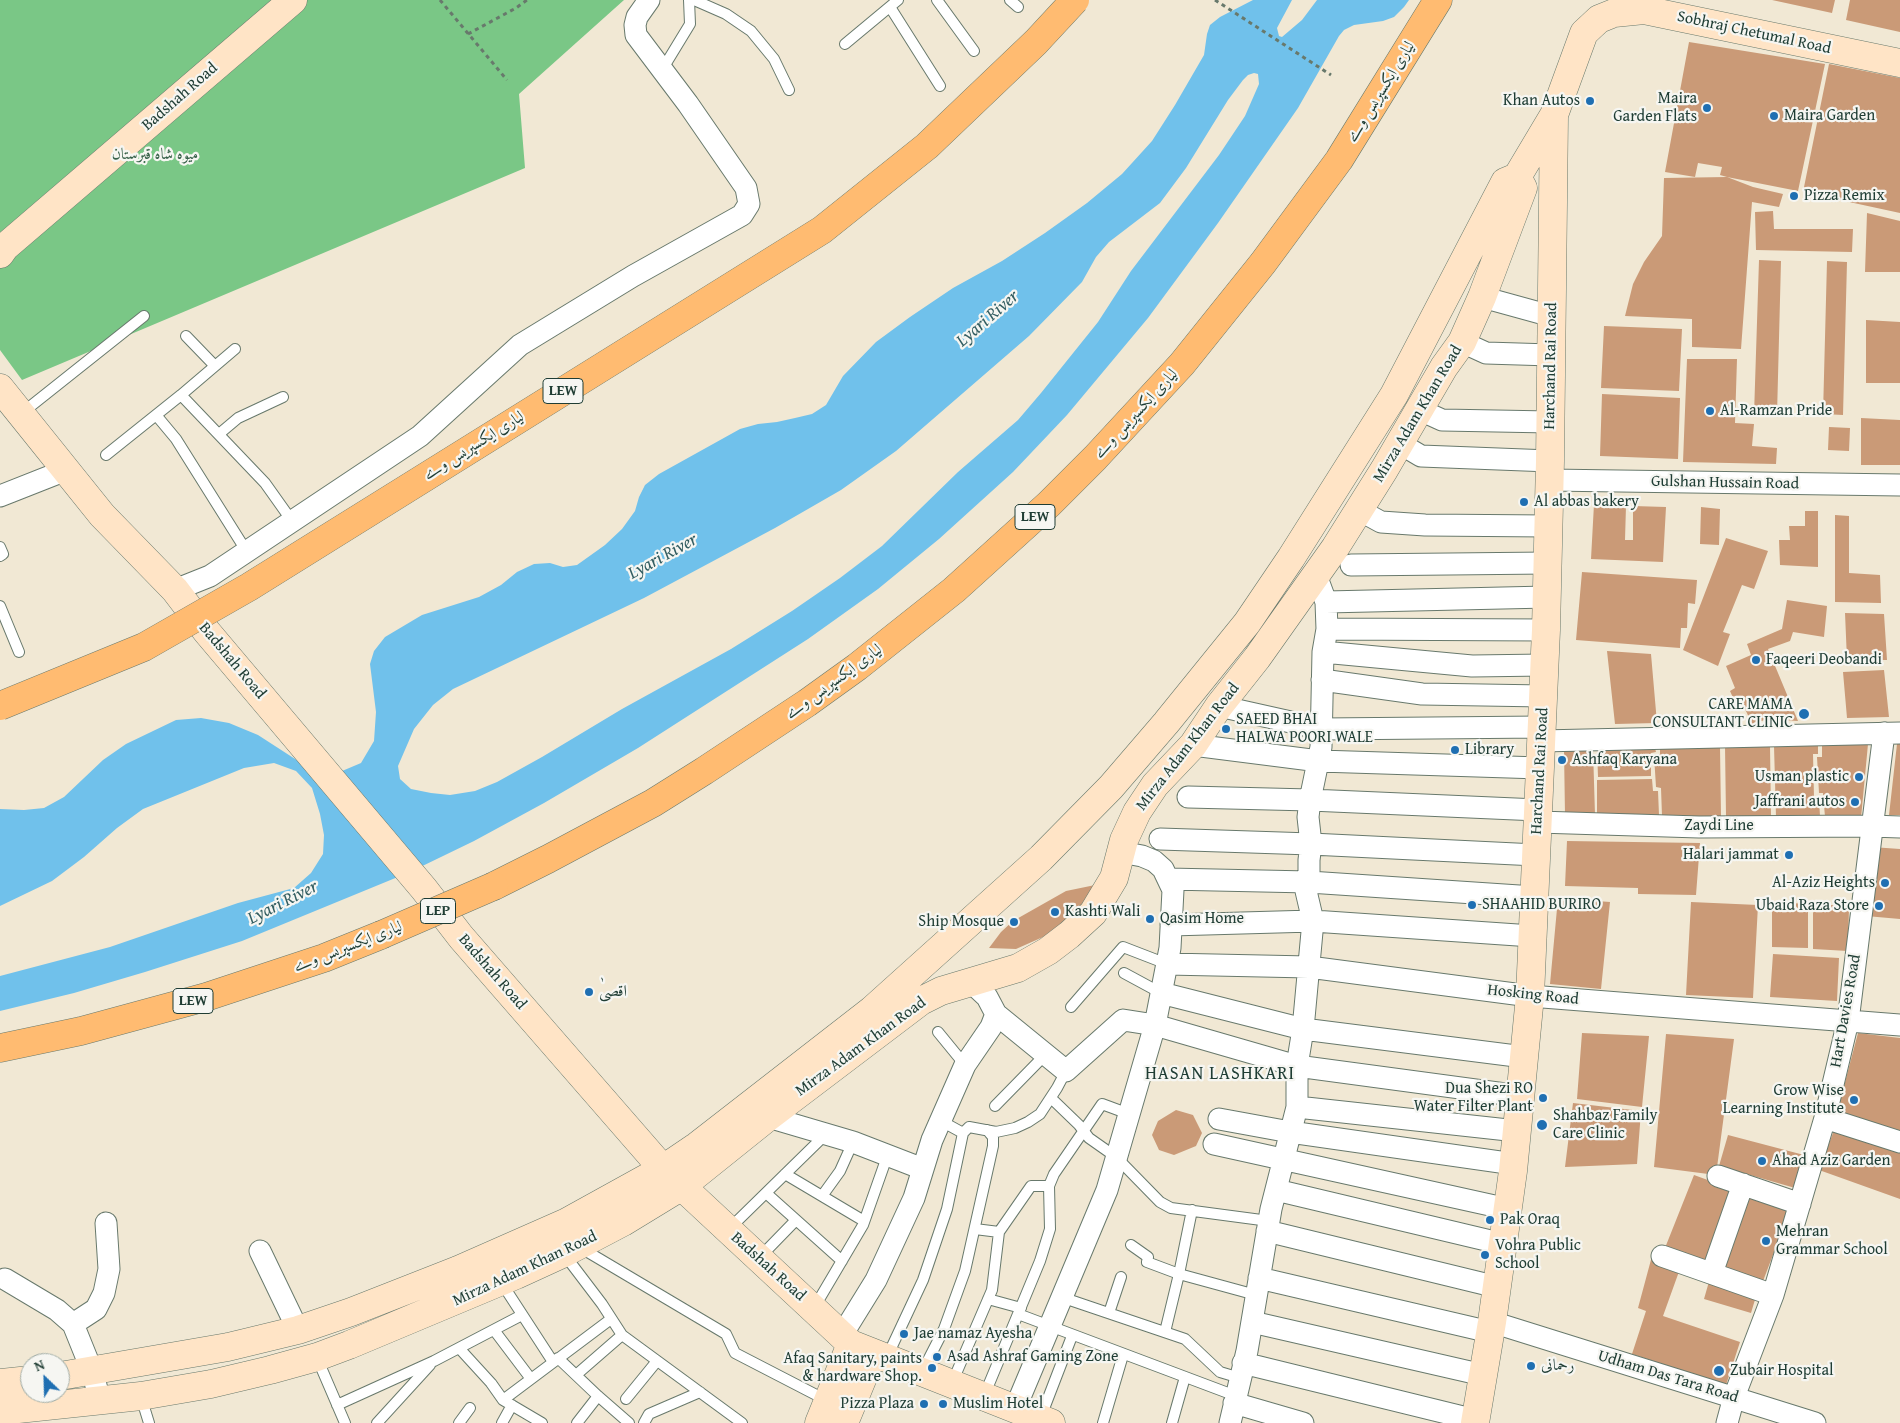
<!DOCTYPE html>
<meta charset="utf-8">
<style>
body{margin:0}
#map{position:relative;width:1900px;height:1423px;overflow:hidden;background:#f1e8d4;font-family:"Gentium Book Plus",serif}
canvas{display:block}
.north{position:absolute;left:20px;top:1353px;width:50px;height:50px;box-sizing:border-box;background:#f6f6f2;border:1px solid #a0aca6;border-radius:50%;rotate:336deg;font-size:14px;font-weight:700;line-height:20px;text-align:center;color:#1f3d34}
.north::after{content:'';display:block;margin:auto;width:18px;height:22px;background:#1f6fb2;clip-path:polygon(50% 0,100% 100%,50% 72%,0 100%)}
</style>
<div id="map">
<canvas width="1900" height="1423"></canvas>
<div class="north">N</div>
</div>
<script>
const ctx = document.querySelector('canvas').getContext('2d');
ctx.lineJoin = 'round';
function paint(path, color) {
  ctx.fillStyle = color;
  ctx.fill(path, 'evenodd');
}
function shape(rows) {
  const path = new Path2D();
  for (const r of rows) {
    path.moveTo(r[0], r[1]);
    for (let i = 2; i < r.length; i += 2) path.lineTo(r[i], r[i + 1]);
  }
  return path;
}
function strokePath(path, color, width, dash) {
  ctx.strokeStyle = color;
  ctx.lineWidth = width;
  ctx.lineCap = dash ? 'butt' : 'round';
  ctx.setLineDash(dash || []);
  ctx.stroke(path);
}
function label(font, color, halo, rows, align = 'center') {
  ctx.font = font + ' "Gentium Book Plus",Amiri,serif';
  ctx.lineWidth = 4.5;
  ctx.setLineDash([]);
  ctx.textBaseline = 'middle';
  ctx.strokeStyle = halo;
  ctx.fillStyle = color;
  for (const [text, x, y, turn = 0] of rows) {
    ctx.save();
    ctx.translate(x, y);
    ctx.rotate((+turn || 0) * Math.PI / 180);
    ctx.textAlign = isNaN(turn) ? turn : align;
    if (halo) ctx.strokeText(text, 0, 0);
    ctx.fillText(text, 0, 0);
    ctx.restore();
  }
}
paint(shape([
 [0,0,624,0,519,94,525,168,22,380,0,350]
]), '#7ac786');
paint(shape([
 [1253,0,1292,0,1277,28,1279,36,1282,37,1302,20,1317,0,1409,0,1404,7,1394,17,1383,21,1354,25,1344,30,1339,36,1298,108,1218,223,1148,318,1067,415,1013,472,939,539,878,589,808,639,638,748,544,803,474,841,410,872,242,941,145,972,74,993,0,1011,0,976,110,947,238,903,294,888,311,873,323,854,324,835,320,814,312,788,296,771,274,763,244,768,143,809,117,828,84,857,52,881,0,906,0,809,24,810,44,808,64,797,103,760,126,744,176,720,201,718,229,723,258,735,309,768,335,774,361,763,374,741,376,712,370,664,374,651,385,637,422,615,479,597,501,585,517,572,534,564,550,563,563,567,577,565,605,545,622,529,635,511,639,497,645,485,659,474,740,429,758,424,777,422,795,418,812,414,826,405,843,376,876,342,910,317,953,288,1002,261,1045,233,1087,203,1122,174,1152,141,1175,105,1204,55,1207,34,1210,25,1220,17],
 [1254,73,1258,74,1259,84,1245,116,1219,155,1131,271,1098,322,1041,393,1018,420,958,472,882,546,840,578,792,611,731,649,622,709,542,757,497,782,475,791,450,795,431,793,411,789,400,779,398,766,414,729,433,705,453,689,644,598,775,528,841,490,896,451,1029,336,1082,282,1096,257,1109,242,1160,203,1186,168,1228,100,1243,80,1248,75]
]), '#70c1eb');
paint(shape([
 [1772,0,1835,0,1832,13],
 [1850,0,1900,0,1900,32,1846,20],
 [1689,42,1825,64,1798,191,1727,177,1753,187,1783,194,1779,207,1752,202,1741,349,1692,347,1692,319,1625,316,1633,284,1644,262,1662,236,1664,178,1727,177,1720,175,1722,167,1698,163,1695,177,1665,172],
 [1829,64,1900,78,1900,213,1803,192],
 [1773,211,1774,229,1853,229,1852,252,1756,250,1755,212],
 [1867,213,1900,221,1900,272,1865,272],
 [1759,260,1781,261,1777,415,1754,415],
 [1827,261,1847,262,1843,415,1823,414],
 [1866,320,1900,322,1900,383,1866,383],
 [1604,326,1682,329,1679,391,1601,388],
 [1687,359,1737,359,1735,423,1754,424,1752,446,1777,448,1776,464,1683,462],
 [1602,394,1680,398,1678,459,1600,456],
 [1861,418,1900,420,1900,465,1861,465],
 [1829,427,1850,428,1849,451,1828,450],
 [1594,504,1626,506,1625,540,1633,540,1633,506,1666,507,1663,562,1591,559],
 [1701,507,1720,509,1719,545,1700,544],
 [1805,511,1818,511,1818,567,1780,565,1779,540,1790,540,1789,526,1805,526],
 [1835,515,1849,516,1849,573,1880,575,1881,603,1835,602],
 [1726,538,1768,551,1754,589,1742,585,1723,632,1730,634,1718,666,1683,650],
 [1582,572,1697,580,1695,604,1688,603,1687,628,1681,628,1680,648,1576,640],
 [1787,600,1827,606,1824,637,1793,632,1790,641,1768,649,1798,721,1768,719,1752,724,1740,698,1734,700,1730,691,1735,688,1726,666,1751,655,1747,644,1782,629],
 [1845,613,1884,614,1887,660,1847,660],
 [1607,651,1651,654,1657,723,1615,724],
 [1884,670,1889,717,1847,718,1843,672],
 [1868,744,1861,818,1825,817,1823,793,1819,793,1817,757,1822,757,1822,745],
 [1897,744,1900,744,1900,815,1889,815],
 [1818,745,1818,754,1813,754,1814,798,1819,797,1820,817,1776,817,1774,746],
 [1725,746,1770,746,1771,817,1726,816],
 [1720,747,1721,816,1662,816,1661,788,1656,787,1654,755,1660,754,1660,748],
 [1655,748,1656,752,1651,753,1651,776,1598,777,1597,749],
 [1593,749,1595,815,1565,815,1564,750],
 [1652,779,1653,791,1658,791,1659,815,1597,815,1597,780],
 [1567,841,1700,843,1696,895,1638,894,1638,888,1565,886],
 [1872,847,1900,849,1900,919,1866,916],
 [1100,884,1087,905,1052,933,1016,949,989,948,1001,932,1013,921,1066,891],
 [1558,898,1610,902,1601,989,1550,984],
 [1691,902,1758,905,1753,998,1686,995],
 [1772,902,1808,904,1808,948,1772,947],
 [1813,904,1849,906,1848,951,1813,949],
 [1773,954,1839,958,1837,1001,1770,997],
 [1582,1033,1649,1036,1642,1107,1577,1099],
 [1858,1033,1900,1038,1900,1135,1836,1116],
 [1666,1034,1734,1039,1716,1175,1654,1167],
 [1573,1103,1641,1111,1637,1164,1565,1167],
 [1176,1110,1193,1115,1202,1133,1196,1146,1174,1155,1159,1150,1152,1135,1158,1121],
 [1836,1125,1900,1147,1900,1199,1819,1170],
 [1728,1135,1804,1155,1795,1188,1719,1166],
 [1694,1175,1738,1191,1708,1269,1663,1253],
 [1746,1194,1790,1210,1760,1289,1717,1273],
 [1652,1256,1681,1266,1663,1316,1740,1342,1726,1385,1632,1354,1646,1311,1638,1308],
 [1710,1278,1757,1293,1751,1313,1704,1299]
]), '#ca9a77');
const service = shape([
 [694,0,726,14,751,31,774,59,789,90],
 [937,0,974,51],
 [1010,0,1018,7],
 [890,7,940,86],
 [845,44,898,0],
 [662,70,690,24,689,0],
 [186,336,215,366],
 [181,395,265,483,292,521],
 [22,413,144,316],
 [156,415,176,439,247,552],
 [219,434,238,418,283,397],
 [106,455,181,395,235,349],
 [0,547,3,554,0,556],
 [0,606,19,652],
 [1124,973,1161,993],
 [1071,1007,1123,947,1167,964],
 [938,1032,965,1065],
 [1051,1098,1079,1125,1089,1138,1116,1157,1160,1202,1171,1208,1269,1221],
 [995,1106,1045,1055],
 [941,1121,963,1133],
 [785,1174,864,1221],
 [766,1193,842,1261],
 [822,1196,840,1171,853,1142],
 [975,1229,999,1232],
 [728,1230,825,1135],
 [1131,1245,1148,1257,1147,1262,1179,1274,1192,1210],
 [581,1248,726,1334,735,1353,826,1400],
 [564,1254,602,1304,622,1335,742,1423],
 [760,1257,796,1220],
 [501,1282,553,1362],
 [1061,1297,1185,1339,1220,1372,1240,1378],
 [988,1299,1021,1308],
 [814,1308,863,1225,888,1154],
 [1109,1313,1121,1277],
 [1018,1314,1236,1396],
 [494,1330,531,1379],
 [1165,1332,1179,1274,1256,1295],
 [459,1348,491,1383,503,1400,542,1423],
 [887,1357,923,1280,947,1209,963,1133,969,1127,996,1132,1015,1128,1028,1122,1040,1114,1057,1088,1066,1071],
 [317,1358,345,1423],
 [558,1358,598,1396,629,1423],
 [922,1372,944,1329,965,1271,993,1146,993,1137,987,1130],
 [576,1375,622,1335],
 [952,1383,992,1290,999,1232,1031,1186,1049,1186],
 [984,1396,1040,1261,1050,1229,1049,1186,1054,1174,1102,1104,1129,1114],
 [141,1397,149,1423],
 [626,1399,657,1361],
 [503,1400,611,1319],
 [337,1405,434,1361,522,1315],
 [1040,1419,1072,1336],
 [377,1423,430,1365],
 [459,1423,470,1408],
 [502,1423,512,1405],
 [577,1423,598,1396],
 [644,1423,649,1414,700,1392],
 [1103,1423,1123,1355],
 [1172,1423,1185,1377]
]);
const minor = shape([
 [1482,297,1551,316],
 [1462,342,1486,353,1551,355],
 [1420,410,1442,420,1550,422],
 [1399,443,1421,456,1550,461],
 [1549,480,1900,485],
 [0,496,66,470],
 [1359,510,1381,522,1425,525,1548,526],
 [1351,565,1548,563],
 [175,590,210,576,420,436,520,345,633,276,742,215,749,204,746,188,688,104,636,35,635,25,637,17,649,0],
 [1326,602,1547,597],
 [1327,629,1546,630],
 [1323,652,1472,666,1545,665],
 [1322,680,1422,694,1544,696],
 [1219,706,1322,729,1542,727],
 [1541,741,1900,733],
 [1193,745,1319,761,1540,768],
 [1188,797,1310,800,1538,810],
 [1538,822,1699,827,1871,826,1900,827],
 [1160,839,1311,844,1536,855],
 [1168,879,1309,882,1534,897],
 [1171,925,1313,921,1532,936],
 [1167,964,1309,967,1530,996,1900,1025],
 [972,983,987,997,996,1014,1066,1071,1123,1020,1155,1025,1297,1066,1520,1096],
 [1161,993,1303,1029,1524,1057],
 [1297,1107,1517,1131],
 [768,1117,853,1142,923,1169],
 [1825,1118,1900,1142],
 [1219,1119,1290,1132,1514,1164],
 [1214,1144,1508,1209],
 [1718,1176,1800,1204],
 [1276,1190,1503,1244],
 [1267,1231,1497,1287],
 [260,1251,298,1330],
 [1662,1256,1773,1295],
 [1712,1273,1743,1184],
 [1259,1278,1490,1332],
 [5,1279,57,1310,73,1324,92,1371,100,1400],
 [1252,1322,1483,1375],
 [1492,1322,1815,1423],
 [73,1324,96,1309,104,1293,109,1269,106,1223],
 [842,1335,876,1280,914,1198,932,1140,965,1065,991,1027,996,1014],
 [1243,1363,1475,1420],
 [1234,1403,1303,1423],
 [1015,1409,1107,1190,1155,1025,1170,948,1173,890,1163,869,1154,861,1142,856,1121,852],
 [1230,1423,1247,1351,1271,1209,1297,1107,1297,1066,1303,1029,1313,921,1306,891,1309,882,1309,860,1311,844,1308,817,1310,800,1321,747,1323,652,1327,629,1326,602,1316,575],
 [1727,1423,1734,1397,1773,1295,1825,1118,1848,1021,1884,733]
]);
const secondary = shape([
 [0,254,5,247,293,0],
 [0,388,102,515,175,590,207,632,424,889,461,937,663,1169,851,1344,1051,1423],
 [60,1376,228,1347,298,1330,351,1312,458,1270,567,1222,663,1169,697,1146,872,1010,1041,858,1111,787,1166,723,1247,623,1291,558,1394,395,1505,182,1517,177,1554,115,1584,33,1599,19,1614,13,1644,10,1900,63],
 [0,1383,30,1380],
 [0,1411,141,1396,211,1384,270,1370,317,1357,349,1345,516,1275,564,1253,623,1222,682,1186,768,1117,921,1001,941,991,1018,968,1048,951,1069,935,1093,913,1114,878,1124,840,1137,812,1155,785,1193,745,1219,706,1257,658,1335,548,1384,470,1444,367,1462,342,1482,297,1523,188,1517,177],
 [819,1423,851,1344],
 [844,1423,873,1353],
 [1475,1423,1492,1322,1513,1171,1530,996,1546,630,1550,461,1554,116]
]);
const motorway = shape([
 [494,886,548,859,653,803,704,771,807,703,857,667,954,590,1049,504,1095,458,1182,364,1263,263,1339,160,1438,0],
 [0,1048,81,1031,206,997,324,958,381,935]
]);
strokePath(service, '#68796c', 12);
strokePath(minor, '#68796c', 23);
strokePath(secondary, '#68796c', 29);
strokePath(motorway, '#68796c', 29);
strokePath(shape([
 [440,0,507,80],
 [1215,0,1331,75],
 [468,34,516,8,527,0]
]), '#68796c', 3, [4, 4]);
strokePath(service, '#fff', 10);
strokePath(minor, '#fff', 21);
strokePath(secondary, '#ffe4c6', 28);
strokePath(motorway, '#ffbb71', 28);
const motorwayBridge = shape([
 [0,706,144,647,249,587,822,230,927,146,1036,42,1075,0],
 [381,935,494,886]
]);
strokePath(motorwayBridge, '#68796c', 29, []);
strokePath(motorwayBridge, '#ffbb71', 28);
for (const [x, y, r, color] of [
 [1590,101,5,"#1f6fb2"],
 [1707,108,5,"#1f6fb2"],
 [1774,116,5,"#1f6fb2"],
 [1794,196,5,"#1f6fb2"],
 [1710,411,5,"#1f6fb2"],
 [1524,502,5,"#1f6fb2"],
 [1756,660,5,"#1f6fb2"],
 [1804,714,6,"#1f6fb2"],
 [1226,729,5,"#1f6fb2"],
 [1455,750,5,"#1f6fb2"],
 [1562,760,5,"#1f6fb2"],
 [1859,777,5,"#1f6fb2"],
 [1855,802,5,"#1f6fb2"],
 [1789,855,5,"#1f6fb2"],
 [1885,883,5,"#1f6fb2"],
 [1472,905,5,"#1f6fb2"],
 [1879,906,5,"#1f6fb2"],
 [1055,912,5,"#1f6fb2"],
 [1150,919,5,"#1f6fb2"],
 [1014,922,5,"#1f6fb2"],
 [589,992,5,"#1f6fb2"],
 [1543,1098,5,"#1f6fb2"],
 [1854,1100,5,"#1f6fb2"],
 [1542,1125,6,"#1f6fb2"],
 [1762,1161,5,"#1f6fb2"],
 [1490,1220,5,"#1f6fb2"],
 [1766,1241,5,"#1f6fb2"],
 [1485,1255,5,"#1f6fb2"],
 [904,1334,5,"#1f6fb2"],
 [937,1357,5,"#1f6fb2"],
 [1531,1366,5,"#1f6fb2"],
 [932,1368,5,"#1f6fb2"],
 [1719,1371,6,"#1f6fb2"],
 [924,1404,5,"#1f6fb2"],
 [943,1404,5,"#1f6fb2"]
]) {
  const dot = new Path2D();
  dot.arc(x, y, r, 0, 2 * Math.PI);
  ctx.fillStyle = color;
  ctx.fill(dot);
  strokePath(dot, '#f6f6f2', 2);
}
for (const [x, y, w] of [
 [563,391,40],
 [1035,517,40],
 [438,911,35],
 [193,1001,40]
]) {
  const box = new Path2D();
  box.roundRect(x - w / 2, y - 12.5, w, 25, 4);
  ctx.fillStyle = '#f6f6f2';
  ctx.fill(box);
  strokePath(box, '#1f3d34', 1);
}
label('bold 15px', '#1f3d34', null, [
 ["LEW",563,391],
 ["LEW",1035,517],
 ["LEP",438,911],
 ["LEW",193,1001]
]);
label('16px', '#1f3d34', '#f6f6f2', [
 ["Sobhraj Chetumal Road",1754,33,12],
 ["لیاری ایکسپریس وے",1381,92,-58],
 ["Badshah Road",180,97,-41],
 ["Harchand Rai Road",1551,366,-89],
 ["لیاری ایکسپریس وے",1136,414,-47],
 ["Mirza Adam Khan Road",1418,414,-59],
 ["لیاری ایکسپریس وے",474,446,-32],
 ["Gulshan Hussain Road",1725,483,1],
 ["Badshah Road",232,661,50],
 ["لیاری ایکسپریس وے",834,682,-36],
 ["Mirza Adam Khan Road",1188,747,-52],
 ["Harchand Rai Road",1540,771,-87],
 ["Zaydi Line",1719,826],
 ["لیاری ایکسپریس وے",348,947,-21],
 ["Badshah Road",492,972,49],
 ["Hosking Road",1533,995,6],
 ["Hart Davies Road",1846,1011,-80],
 ["Mirza Adam Khan Road",861,1047,-36],
 ["Badshah Road",768,1267,42],
 ["Mirza Adam Khan Road",525,1269,-25],
 ["Udham Das Tara Road",1668,1377,17]
]);
label('16px', '#1f3d34', '#f6f6f2', [
 ["Maira",1697,99,"right"],
 ["Garden Flats",1697,117,"right"],
 ["Khan Autos",1580,101,"right"],
 ["Maira Garden",1784,116],
 ["Pizza Remix",1804,196],
 ["Al-Ramzan Pride",1720,411],
 ["Al abbas bakery",1534,502],
 ["Faqeeri Deobandi",1766,660],
 ["CARE MAMA",1793,705,"right"],
 ["CONSULTANT CLINIC",1793,723,"right"],
 ["SAEED BHAI",1236,720],
 ["HALWA POORI WALE",1236,738],
 ["Library",1465,750],
 ["Ashfaq Karyana",1572,760],
 ["Usman plastic",1849,777,"right"],
 ["Jaffrani autos",1845,802,"right"],
 ["Halari jammat",1779,855,"right"],
 ["Al-Aziz Heights",1875,883,"right"],
 ["SHAAHID BURIRO",1482,905],
 ["Ubaid Raza Store",1869,906,"right"],
 ["Kashti Wali",1065,912],
 ["Qasim Home",1160,919],
 ["Ship Mosque",1004,922,"right"],
 ["اقصیٰ",599,992],
 ["Dua Shezi RO",1533,1089,"right"],
 ["Water Filter Plant",1533,1107,"right"],
 ["Grow Wise",1844,1091,"right"],
 ["Learning Institute",1844,1109,"right"],
 ["Shahbaz Family",1553,1116],
 ["Care Clinic",1553,1134],
 ["Ahad Aziz Garden",1772,1161],
 ["Pak Oraq",1500,1220],
 ["Mehran",1776,1232],
 ["Grammar School",1776,1250],
 ["Vohra Public",1495,1246],
 ["School",1495,1264],
 ["Jae namaz Ayesha",914,1334],
 ["Asad Ashraf Gaming Zone",947,1357],
 ["Afaq Sanitary, paints",922,1359,"right"],
 ["& hardware Shop.",922,1377,"right"],
 ["رحمانی",1541,1366],
 ["Zubair Hospital",1730,1371],
 ["Pizza Plaza",914,1404,"right"],
 ["Muslim Hotel",953,1404]
], 'left');
label('16px', '#366048', '#f6f6f2', [
 ["میوہ شاہ قبرستان",155,155]
]);
label('italic 18px', '#335e62', '#f6f6f2', [
 ["Lyari River",988,319,-41],
 ["Lyari River",663,557,-29],
 ["Lyari River",283,903,-27]
]);
ctx.letterSpacing = '1px';
label('18px', '#1f3d34', '#f6f6f2', [
 ["HASAN LASHKARI",1220,1074]
]);
ctx.letterSpacing = '0px';
</script>
